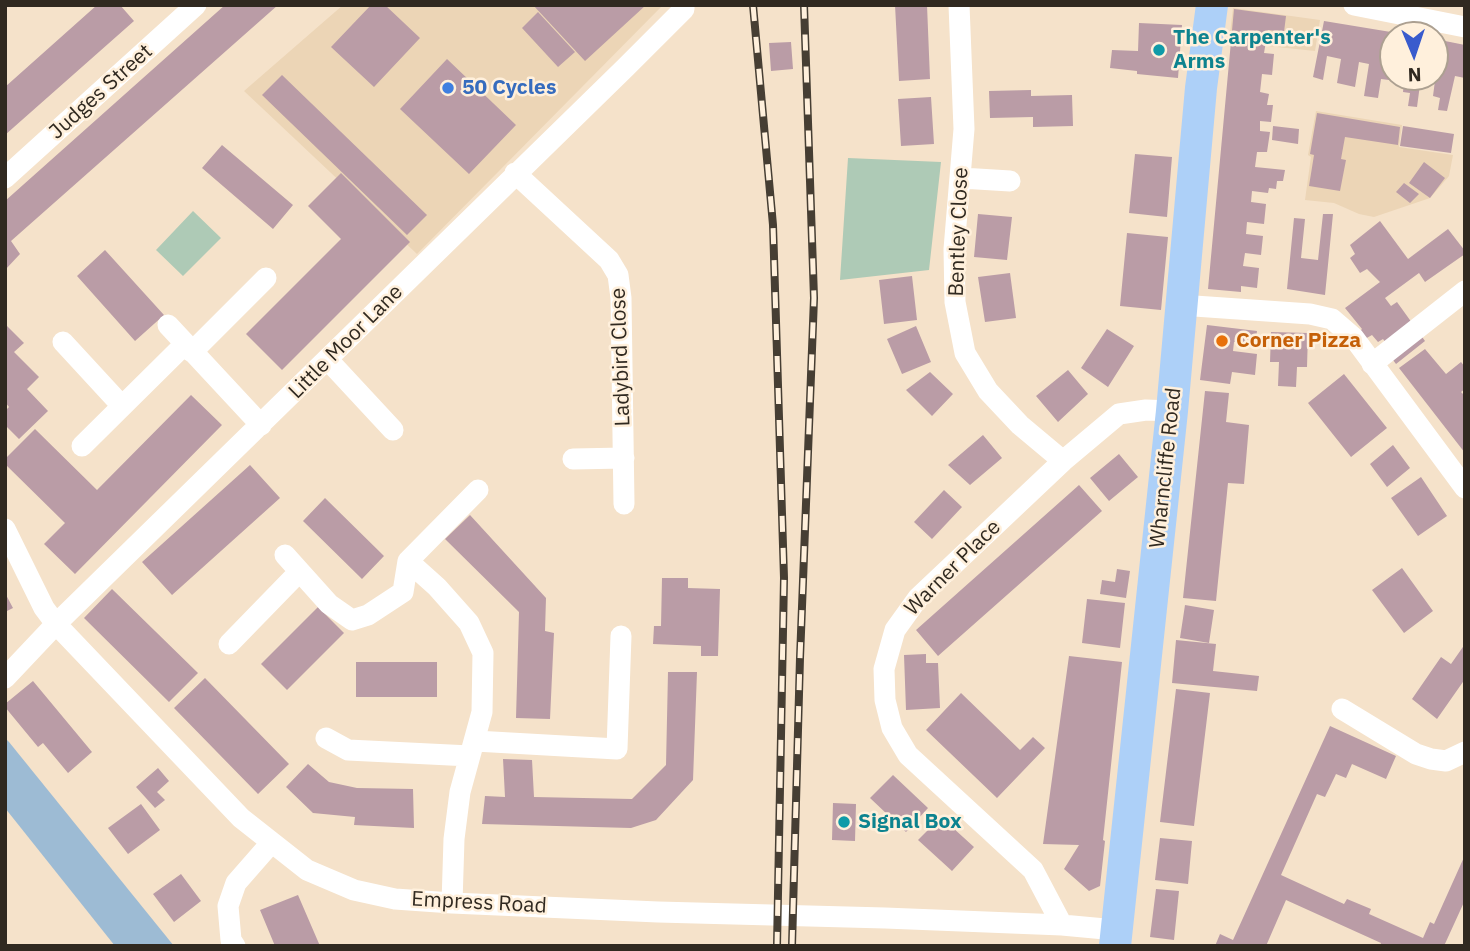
<!DOCTYPE html>
<style>
body{margin:0}
#map{position:relative;width:1470px;height:951px;overflow:hidden;background:#f5e2ca;font-family:"IBM Plex Sans",sans-serif}
canvas{display:block}
.frame{position:absolute;inset:0;border:7px solid #302920;pointer-events:none}
.north{position:absolute;left:1379px;top:21px;width:70px;height:70px;box-sizing:border-box;background:#fff0dc;border:2px solid #aca091;border-radius:50%;rotate:178deg;font-size:19px;font-weight:700;line-height:28px;text-align:center;color:#302920}
.north::after{content:'';display:block;margin:auto;width:24px;height:32px;background:#395bcd;clip-path:polygon(50% 0,100% 100%,50% 72%,0 100%)}
</style>
<div id="map">
<canvas width="1470" height="951"></canvas>
<div class="frame"></div>
<div class="north">N</div>
</div>
<script>
const ctx = document.querySelector('canvas').getContext('2d');
ctx.lineJoin = 'round';
function paint(path, color) {
  ctx.fillStyle = color;
  ctx.fill(path, 'evenodd');
}
function shape(rows) {
  const path = new Path2D();
  for (const r of rows) {
    path.moveTo(r[0], r[1]);
    for (let i = 2; i < r.length; i += 2) path.lineTo(r[i], r[i + 1]);
  }
  return path;
}
function strokePath(path, color, width, dash) {
  ctx.strokeStyle = color;
  ctx.lineWidth = width;
  ctx.lineCap = dash ? 'butt' : 'round';
  ctx.setLineDash(dash || []);
  ctx.stroke(path);
}
function label(font, color, halo, rows, align = 'center') {
  ctx.font = font + ' "IBM Plex Sans",sans-serif';
  ctx.lineWidth = 5;
  ctx.setLineDash([]);
  ctx.textBaseline = 'middle';
  ctx.strokeStyle = halo;
  ctx.fillStyle = color;
  for (const [text, x, y, turn = 0] of rows) {
    ctx.save();
    ctx.translate(x, y);
    ctx.rotate((+turn || 0) * Math.PI / 180);
    ctx.textAlign = isNaN(turn) ? turn : align;
    if (halo) ctx.strokeText(text, 0, 0);
    ctx.fillText(text, 0, 0);
    ctx.restore();
  }
}
paint(shape([
 [343,5,663,5,417,254,244,91],
 [1233,8,1320,20,1315,51,1229,42],
 [1316,111,1402,125,1399,147,1453,155,1449,176,1430,198,1374,217,1359,214,1334,203,1305,200,1311,157,1308,155]
]), '#ecd5b6');
paint(shape([
 [848,158,941,162,929,270,840,280],
 [193,211,221,238,183,276,156,250]
]), '#aecab6');
paint(shape([
 [5,738,9,742,174,946,115,946,5,808]
]), '#9dbbd4');
paint(shape([
 [97,5,120,5,134,21,5,135,5,87],
 [225,5,278,5,11,241,20,254,5,270,5,201],
 [371,5,385,5,420,38,374,87,331,47],
 [533,5,646,5,585,61],
 [895,5,927,5,930,79,899,81],
 [1234,9,1286,16,1284,32,1268,30,1264,53,1274,54,1272,75,1262,74,1260,92,1269,94,1267,105,1273,105,1271,122,1260,121,1260,131,1270,132,1267,152,1257,152,1255,167,1285,170,1283,181,1277,181,1276,189,1269,188,1268,193,1252,191,1251,202,1266,204,1264,224,1247,222,1246,234,1263,236,1261,255,1245,253,1243,266,1259,268,1257,288,1241,286,1241,292,1208,289],
 [538,12,575,52,558,67,522,28],
 [1324,21,1403,34,1393,35,1393,67,1390,66,1389,80,1381,79,1378,98,1364,96,1369,64,1359,62,1355,87,1337,83,1341,59,1327,56,1323,80,1313,77],
 [1139,23,1182,25,1178,78,1137,74,1137,71,1110,68,1112,50,1138,51],
 [1274,36,1285,36,1284,46,1273,45],
 [1435,39,1465,45,1465,78,1455,76,1447,111,1438,110,1440,98,1433,96,1436,73],
 [791,42,793,69,771,71,769,43],
 [447,59,516,125,469,174,400,109],
 [282,75,427,215,407,235,262,95],
 [1401,77,1421,77,1417,107,1408,106,1410,93,1403,92,1404,82,1401,82],
 [1031,90,1031,96,1072,95,1073,126,1033,127,1033,117,990,118,989,91],
 [931,97,934,144,901,146,898,99],
 [1317,113,1400,127,1398,145,1345,137,1341,159,1346,160,1340,191,1309,186,1314,155,1310,154],
 [1273,126,1299,129,1298,144,1272,140],
 [1403,126,1454,134,1451,153,1400,146],
 [222,145,293,205,273,229,202,168],
 [1135,154,1172,157,1167,217,1129,213],
 [1424,162,1445,178,1430,198,1409,183],
 [341,173,410,242,282,370,246,334,341,239,308,206],
 [1404,183,1419,194,1410,203,1396,192],
 [978,214,1012,217,1007,260,974,257],
 [1323,214,1333,214,1325,295,1287,289,1294,218,1305,219,1301,258,1318,260],
 [1380,221,1408,259,1448,229,1465,251,1465,254,1425,282,1419,273,1385,298,1391,306,1397,302,1425,341,1396,364,1393,360,1396,357,1383,339,1378,342,1372,335,1365,339,1359,332,1362,329,1345,308,1380,282,1367,269,1360,273,1350,258,1355,254,1350,245],
 [1127,233,1168,237,1161,310,1120,306],
 [105,250,164,315,135,341,77,276],
 [1010,273,1016,318,985,322,978,277],
 [912,276,917,320,884,324,879,280],
 [1207,325,1257,331,1255,345,1234,342,1233,351,1257,354,1255,375,1232,372,1230,384,1200,380],
 [7,326,24,343,14,352,39,377,27,389,48,411,19,439,5,425,5,411,9,407,5,402],
 [916,326,931,362,902,374,887,339],
 [1107,329,1134,346,1108,387,1081,368],
 [1271,332,1308,333,1307,367,1297,367,1296,387,1278,386,1279,362,1270,362],
 [1425,349,1446,374,1461,362,1465,367,1465,389,1461,392,1465,396,1465,453,1399,368],
 [1068,370,1088,394,1058,422,1036,396],
 [930,372,953,394,932,416,906,390],
 [1344,374,1387,428,1351,457,1308,403],
 [1205,391,1229,393,1226,422,1249,425,1244,484,1228,483,1216,601,1183,598],
 [191,395,222,425,75,574,44,544,65,523,5,464,5,459,35,429,97,490],
 [983,435,1002,458,970,485,948,465],
 [1393,445,1410,468,1387,487,1370,464],
 [1119,454,1138,477,1109,501,1090,478],
 [250,465,280,498,172,595,142,562],
 [1421,477,1447,516,1418,536,1391,498],
 [1079,485,1102,511,938,656,916,630],
 [944,490,962,507,932,539,914,522],
 [325,498,384,556,362,579,303,521],
 [470,515,546,598,545,631,554,633,550,719,516,718,519,612,445,539],
 [1402,568,1433,611,1404,633,1372,590],
 [1117,569,1130,571,1126,598,1100,594,1102,580,1115,582],
 [662,578,688,578,688,588,720,589,718,656,701,656,701,646,653,644,654,626,661,626],
 [112,589,198,673,169,702,84,618],
 [5,593,13,608,5,612],
 [1087,599,1125,603,1120,648,1082,643],
 [1185,605,1214,610,1209,643,1180,638],
 [318,607,344,633,287,690,261,664],
 [1176,640,1216,644,1213,671,1259,676,1257,691,1172,683],
 [1465,644,1465,679,1437,719,1412,699,1441,657,1451,664],
 [926,654,926,663,938,663,940,708,906,710,904,655],
 [1069,656,1122,662,1103,840,1105,841,1100,886,1089,891,1064,869,1079,845,1043,844],
 [356,662,437,662,437,697,356,697],
 [668,672,697,672,693,780,656,820,631,828,482,824,485,796,505,797,503,759,532,760,534,797,632,799,666,765],
 [205,678,289,764,258,794,174,708],
 [33,681,92,752,68,773,43,743,38,747,5,707,5,704],
 [1176,689,1210,693,1194,826,1160,822],
 [961,693,1020,750,1033,737,1045,748,997,798,926,730],
 [1330,726,1396,756,1386,779,1352,764,1346,778,1336,774,1325,797,1317,794,1281,875,1344,904,1347,899,1371,909,1369,914,1423,938,1430,922,1434,924,1465,855,1465,900,1444,946,1380,946,1381,943,1286,900,1266,946,1215,946,1220,934,1233,940],
 [308,764,329,782,357,788,413,789,414,828,354,825,355,817,313,813,286,787],
 [158,768,169,781,157,792,165,800,155,808,136,787],
 [893,775,928,808,906,832,870,798],
 [833,803,856,804,855,841,832,840],
 [141,804,160,830,128,854,108,828],
 [941,817,974,847,952,871,918,840],
 [1160,838,1192,841,1188,884,1155,880],
 [181,874,201,901,174,922,153,894],
 [1156,889,1179,891,1174,940,1150,937],
 [298,895,320,946,275,946,260,910]
]), '#ba9ca6');
strokePath(shape([
 [959,5,964,129,954,249,955,302,965,353,988,391,1020,425,1063,461],
 [1354,5,1465,27],
 [515,173,609,260,618,275,621,298,624,504],
 [5,178,196,5],
 [961,178,1010,181],
 [1180,305,1310,314,1332,319,1354,338,1465,488],
 [168,325,261,425],
 [63,342,122,406],
 [192,352,266,278],
 [328,360,393,430],
 [1372,364,1465,291],
 [82,446,185,344],
 [573,459,624,458],
 [5,529,44,608,56,624,241,818,307,870,354,890,395,899,452,903,658,912,885,918,1062,925,1116,930],
 [285,555,329,604,352,620,368,615,403,592,408,561,478,490],
 [408,561,437,587,469,623,483,653,482,712,460,792,454,839,452,903],
 [229,644,299,572],
 [5,678,56,624,626,67,684,9,684,5],
 [1342,709,1416,754,1431,759,1446,761,1465,752],
 [326,738,348,750,470,756],
 [475,741,617,749,621,636],
 [1062,925,1033,870,908,755,892,728,885,700,884,669,895,630,918,598,1063,461,1119,414,1146,410,1172,411],
 [235,946,231,940,228,906,236,883,271,843]
]), '#fff', 21);
strokePath(shape([
 [1115,946,1172,411,1201,88,1212,5]
]), '#add0f8', 32);
const rail = shape([
 [753,5,773,225,784,578,777,946],
 [792,946,800,658,814,298,804,5]
]);
strokePath(rail, '#463e33', 8);
strokePath(rail, '#fff0dc', 5, [16]);
for (const [x, y, r, color] of [
 [1159,50,7,"#0f9aa8"],
 [448,88,7,"#3f7fe0"],
 [1222,341,7,"#e8710a"],
 [844,822,7,"#0f9aa8"]
]) {
  const dot = new Path2D();
  dot.arc(x, y, r, 0, 2 * Math.PI);
  ctx.fillStyle = color;
  ctx.fill(dot);
  strokePath(dot, '#fff0dc', 2.5);
}
label('bold 21px', '#0d838f', '#fff0dc', [
 ["The Carpenter's",1173,38],
 ["Arms",1173,62],
 ["Signal Box",858,822]
], 'left');
label('bold 21px', '#366cbe', '#fff0dc', [
 ["50 Cycles",462,88]
], 'left');
label('21px', '#302920', '#fff0dc', [
 ["Judges Street",101,92,-42],
 ["Bentley Close",959,232,-88],
 ["Little Moor Lane",346,342,-45],
 ["Ladybird Close",621,357,-92],
 ["Wharncliffe Road",1166,468,-84],
 ["Warner Place",953,568,-45],
 ["Empress Road",479,903,3]
]);
label('bold 21px', '#c56008', '#fff0dc', [
 ["Corner Pizza",1236,341]
], 'left');
</script>
